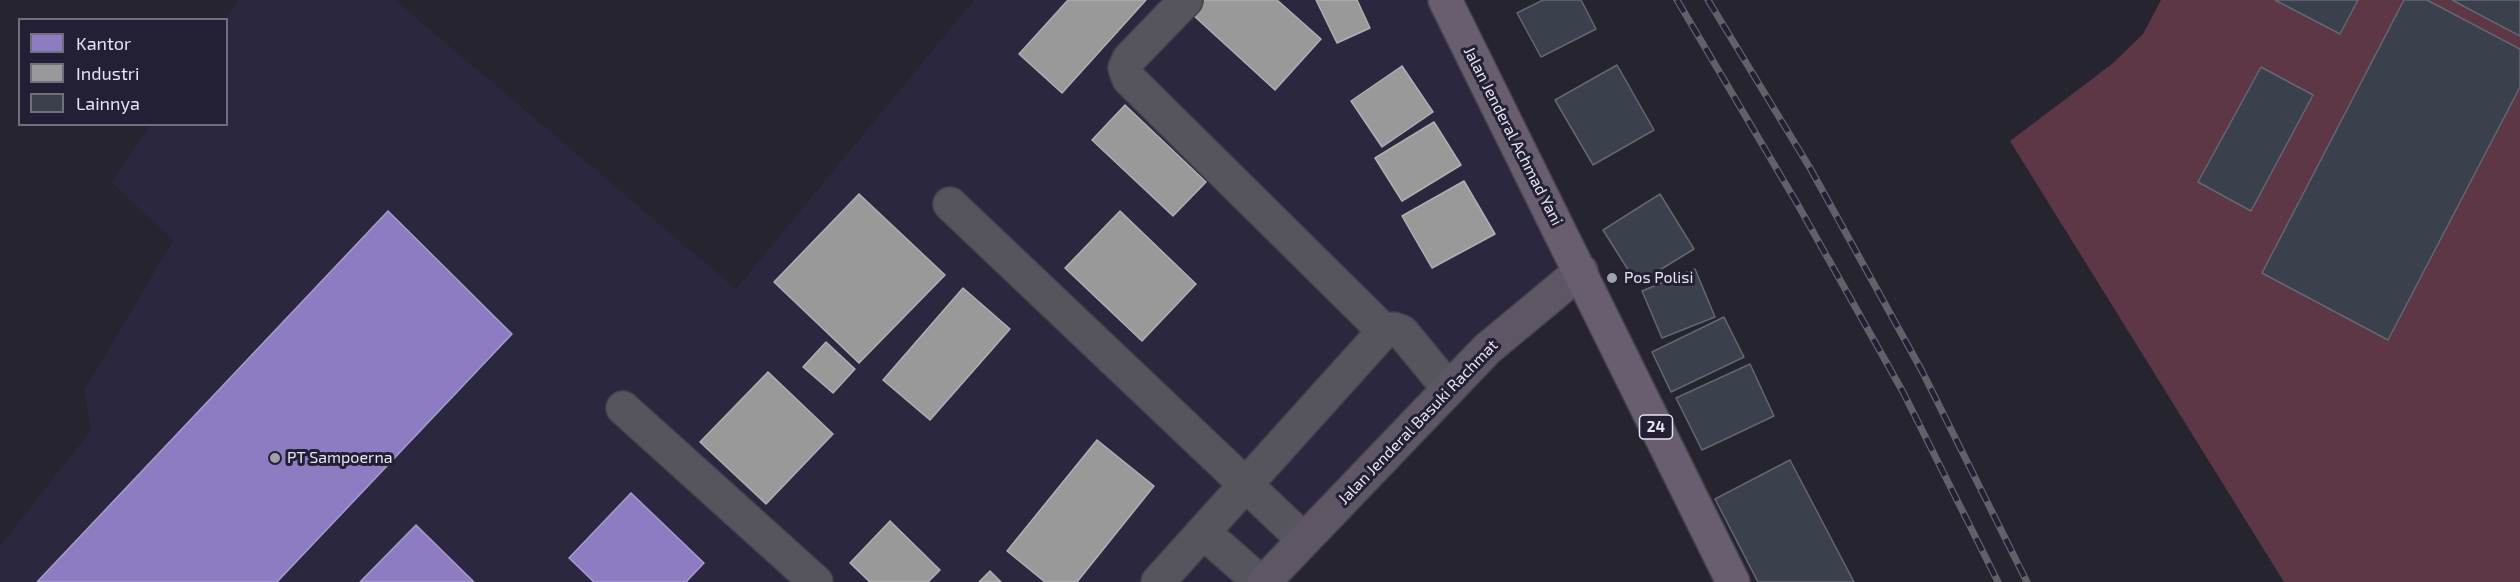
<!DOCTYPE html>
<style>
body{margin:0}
#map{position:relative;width:2520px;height:582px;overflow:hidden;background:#26242f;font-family:"Exo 2",sans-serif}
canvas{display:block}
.legend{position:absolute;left:18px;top:18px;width:210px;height:108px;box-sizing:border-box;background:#231f34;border:2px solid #716e80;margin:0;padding:8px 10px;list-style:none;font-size:18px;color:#e5e4f2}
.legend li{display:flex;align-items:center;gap:12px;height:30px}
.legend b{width:30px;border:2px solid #716e80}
</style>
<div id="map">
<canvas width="2520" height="582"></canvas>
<ul class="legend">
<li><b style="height:16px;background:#8e7cc3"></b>Kantor</li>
<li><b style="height:16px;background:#999"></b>Industri</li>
<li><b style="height:16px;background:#3b404d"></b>Lainnya</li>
</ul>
</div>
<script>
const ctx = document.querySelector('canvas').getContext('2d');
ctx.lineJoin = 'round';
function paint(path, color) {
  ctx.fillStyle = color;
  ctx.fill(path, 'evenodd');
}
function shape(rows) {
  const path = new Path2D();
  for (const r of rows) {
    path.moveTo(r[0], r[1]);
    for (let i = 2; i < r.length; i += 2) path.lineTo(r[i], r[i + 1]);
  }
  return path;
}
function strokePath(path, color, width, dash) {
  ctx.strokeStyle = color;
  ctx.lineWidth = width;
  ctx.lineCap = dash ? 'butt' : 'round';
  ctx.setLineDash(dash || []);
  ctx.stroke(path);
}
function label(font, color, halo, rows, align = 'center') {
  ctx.font = font + ' "Exo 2",sans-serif';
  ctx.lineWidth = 6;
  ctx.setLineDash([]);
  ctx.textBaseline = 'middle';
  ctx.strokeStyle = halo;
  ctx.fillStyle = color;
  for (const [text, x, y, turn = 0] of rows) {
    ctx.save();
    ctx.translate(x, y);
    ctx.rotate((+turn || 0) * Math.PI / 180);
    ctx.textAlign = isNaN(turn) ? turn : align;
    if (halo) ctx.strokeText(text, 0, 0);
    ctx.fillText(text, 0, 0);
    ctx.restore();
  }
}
paint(shape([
 [239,0,395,0,736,289,974,0,1445,0,1581,271,1282,582,0,582,0,546,91,430,84,391,173,240,111,182,151,125,226,124,225,19]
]), '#2a273f');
paint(shape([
 [2161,0,2520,0,2520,582,2284,582,2010,141,2112,64,2143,34]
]), '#5d3746');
const offices = shape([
 [388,211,512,334,277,582,37,582,388,211],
 [631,493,704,563,686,582,594,582,569,558,631,493],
 [416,525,474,582,360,582,416,525]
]);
paint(offices, '#8e7cc3');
strokePath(offices, '#a89bd1', 1.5);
const industry = shape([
 [1068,0,1146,0,1062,93,1019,54,1068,0],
 [1205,0,1277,0,1321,39,1275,90,1192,14,1205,0],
 [1316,0,1357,0,1370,28,1337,43,1316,0],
 [1402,66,1433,112,1382,147,1351,101,1402,66],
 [1125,105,1206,182,1173,216,1092,140,1125,105],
 [1434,122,1461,165,1402,201,1375,158,1434,122],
 [1464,181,1495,234,1432,268,1402,216,1464,181],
 [859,194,945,275,859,363,774,282,859,194],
 [1120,211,1196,284,1142,341,1065,268,1120,211],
 [963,288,1010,329,930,420,883,380,963,288],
 [826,342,855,369,833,393,803,367,826,342],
 [768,372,833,434,766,504,700,442,768,372],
 [1097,440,1154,486,1077,582,1045,582,1007,551,1097,440],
 [890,521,940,570,928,582,870,582,850,563,890,521],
 [990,571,1001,582,979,582,990,571]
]);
paint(industry, '#999');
strokePath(industry, '#b0b0b4', 1.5);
const building = shape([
 [1543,0,1581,0,1596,29,1541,57,1517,13,1543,0],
 [2275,0,2358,0,2340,34,2275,0],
 [2404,0,2427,0,2520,49,2520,87,2388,340,2262,273,2404,0],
 [2452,0,2520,0,2520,36,2452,0],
 [1617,65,1654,130,1593,165,1555,100,1617,65],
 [2261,67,2313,95,2251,211,2198,182,2261,67],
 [1660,194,1694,249,1637,284,1603,230,1660,194],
 [1695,269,1715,317,1662,338,1642,291,1695,269],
 [1724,317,1744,357,1671,392,1652,352,1724,317],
 [1750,364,1774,416,1702,450,1676,398,1750,364],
 [1790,460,1854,582,1758,582,1715,499,1790,460]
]);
paint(building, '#3b404d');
strokePath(building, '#656770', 1.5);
const minor = shape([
 [1186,0,1129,59,1125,68,1129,79,1384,331],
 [950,204,1304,540],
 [623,408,816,582],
 [1203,532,1260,582],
 [1158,582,1384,331,1393,329,1402,332,1449,389]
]);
const major = shape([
 [1264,582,1487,349,1581,271]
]);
const highway = shape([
 [1445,0,1733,582]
]);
strokePath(minor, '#43414b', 36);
strokePath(major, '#43414b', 36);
strokePath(highway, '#43414b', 36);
strokePath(minor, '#56545d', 33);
strokePath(major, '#5e5665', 33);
strokePath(highway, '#695d70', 33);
const rail = shape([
 [1677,0,1798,205,1903,392,1998,582],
 [1708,0,1810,168,1922,371,2027,582]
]);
strokePath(rail, '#62616a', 7);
strokePath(rail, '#231f34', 4.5, [14]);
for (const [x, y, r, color] of [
 [1612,278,6,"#a2a1ae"],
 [275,458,6,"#a2a1ae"]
]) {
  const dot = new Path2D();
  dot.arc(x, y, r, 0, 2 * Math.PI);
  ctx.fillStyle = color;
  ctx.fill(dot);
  strokePath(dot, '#231f34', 2);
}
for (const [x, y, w] of [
 [1656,427,33]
]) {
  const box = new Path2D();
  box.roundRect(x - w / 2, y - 12, w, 24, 4.5);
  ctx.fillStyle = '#231f34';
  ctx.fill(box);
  strokePath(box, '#e5e4f2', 1.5);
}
label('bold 15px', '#e5e4f2', null, [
 ["24",1656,427]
]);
label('16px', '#e5e4f2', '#231f34', [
 ["Jalan Jenderal Achmad Yani",1513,136,63],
 ["Jalan Jenderal Basuki Rachmat",1418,422,-46]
]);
label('16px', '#e5e4f2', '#231f34', [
 ["Pos Polisi",1624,278],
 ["PT Sampoerna",287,458]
], 'left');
</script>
